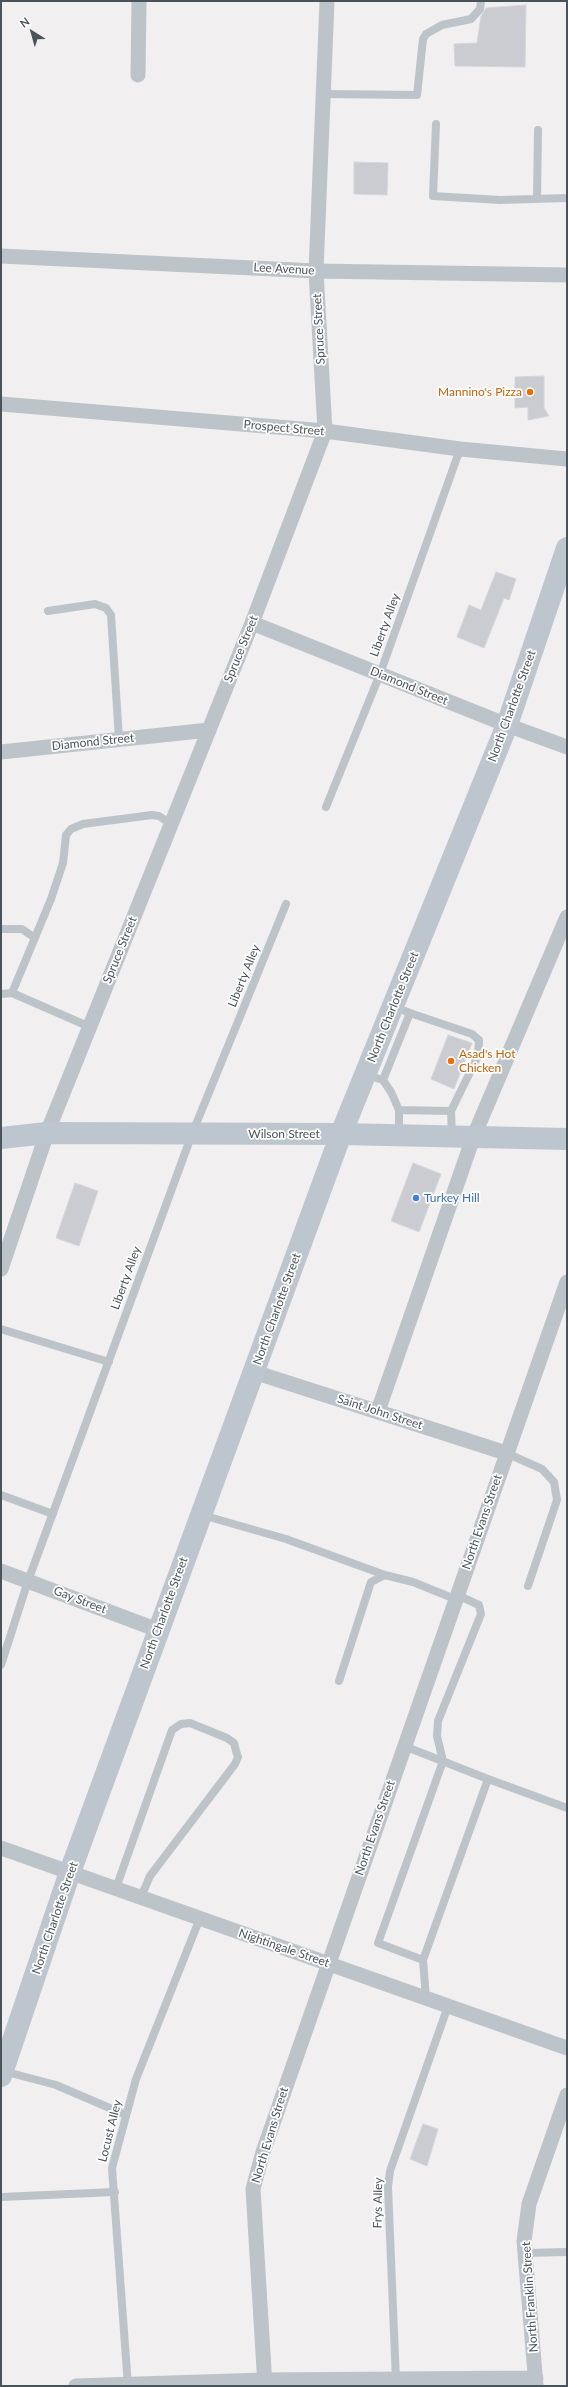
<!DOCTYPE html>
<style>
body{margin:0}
#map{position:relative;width:568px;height:2387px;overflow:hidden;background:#f1efef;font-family:Lato,sans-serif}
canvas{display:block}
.frame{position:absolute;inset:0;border:2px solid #49535a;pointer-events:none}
.north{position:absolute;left:12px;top:12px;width:40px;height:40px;-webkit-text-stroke:3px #fff;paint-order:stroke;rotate:323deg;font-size:11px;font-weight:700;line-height:16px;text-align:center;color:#49535a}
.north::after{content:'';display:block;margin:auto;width:14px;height:18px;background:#49535a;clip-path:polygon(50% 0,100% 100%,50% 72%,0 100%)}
</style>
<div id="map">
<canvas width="568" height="2387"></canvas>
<div class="frame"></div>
<div class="north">N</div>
</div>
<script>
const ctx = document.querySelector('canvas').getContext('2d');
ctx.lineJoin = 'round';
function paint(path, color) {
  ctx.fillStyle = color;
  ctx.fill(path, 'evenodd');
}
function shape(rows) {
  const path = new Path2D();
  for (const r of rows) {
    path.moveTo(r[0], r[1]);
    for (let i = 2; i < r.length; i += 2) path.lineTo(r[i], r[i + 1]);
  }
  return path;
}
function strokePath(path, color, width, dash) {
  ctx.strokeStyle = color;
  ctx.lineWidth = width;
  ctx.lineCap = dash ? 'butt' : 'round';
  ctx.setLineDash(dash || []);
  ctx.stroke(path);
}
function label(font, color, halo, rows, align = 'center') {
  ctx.font = font + ' Lato,sans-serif';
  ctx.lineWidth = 3.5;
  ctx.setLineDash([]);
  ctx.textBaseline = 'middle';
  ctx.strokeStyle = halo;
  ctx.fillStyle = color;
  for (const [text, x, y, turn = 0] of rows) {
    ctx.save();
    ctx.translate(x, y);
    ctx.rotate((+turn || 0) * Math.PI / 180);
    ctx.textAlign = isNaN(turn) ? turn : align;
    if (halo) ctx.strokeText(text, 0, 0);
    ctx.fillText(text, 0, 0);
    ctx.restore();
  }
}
const building = shape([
 [526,5,525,67,455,66,454,44,477,43,481,16,486,8,526,5],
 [354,162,388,163,387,195,354,194,354,162],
 [544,376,544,408,549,416,528,420,528,407,515,408,515,377,544,376],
 [496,572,516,579,509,600,504,598,484,648,457,637,469,605,481,610,496,572],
 [448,1035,472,1043,454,1089,431,1079,448,1035],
 [413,1163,441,1174,419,1232,391,1221,413,1163],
 [75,1183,98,1191,79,1246,56,1238,75,1183],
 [423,2124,438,2129,427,2166,410,2159,423,2124]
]);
paint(building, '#caccd1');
strokePath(building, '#d4d6da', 1);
strokePath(shape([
 [323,94,417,95,423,39,426,34,442,25,471,19,480,9,481,1],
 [436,124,433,196,500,200,567,198],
 [537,199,538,130],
 [48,611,95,604,106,608,111,615,119,739],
 [326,807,380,674,460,449],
 [1,929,22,929,35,938],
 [1,994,12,993],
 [90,1027,12,993,51,899,63,863,66,835,71,829,83,824,152,815,159,816,171,824],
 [366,1075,383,1080,391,1092,399,1110,399,1135],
 [383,1080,410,1013,405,1011],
 [399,1110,451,1111,478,1056,479,1040,472,1034,410,1013],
 [451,1111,452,1136],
 [1,1329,109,1362],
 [506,1453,542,1469,554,1482,557,1500,528,1586],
 [1,1495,53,1514],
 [202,1515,286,1539,385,1575],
 [1,1665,28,1581,192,1134,286,904],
 [339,1681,371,1582,385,1575,413,1582,455,1599],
 [404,1746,488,1779,423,1960,426,1998],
 [488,1779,567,1808],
 [116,1888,172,1730,181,1724,190,1723,227,1738,234,1743,236,1751,238,1757,235,1764,150,1876,141,1897],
 [423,1960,378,1943,443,1761,437,1736,438,1721,481,1614,479,1605,457,1595],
 [3,2071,56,2085,126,2115],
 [1,2197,115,2192],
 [526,2253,567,2252],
 [396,2381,388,2187,390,2171,448,2006],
 [128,2386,112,2168,136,2079,200,1918]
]), '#bcc4ca', 8);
strokePath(shape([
 [138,75,139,1],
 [1,256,316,271,567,275],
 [1,404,325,431,460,449,567,459],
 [252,623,507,725,567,747],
 [1,752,209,730],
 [1,1269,47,1133,252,623,325,431,316,271,327,1],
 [254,1372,506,1453],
 [378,1411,473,1138,567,917],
 [1,1571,158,1630],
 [1,1848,567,2048],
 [76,2386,264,2380,536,2378],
 [265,2386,253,2189,263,2152,567,1282],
 [536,2386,524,2241,529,2204,567,2095]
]), '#bcc4ca', 15);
strokePath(shape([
 [1,1138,47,1133,341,1134,567,1139],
 [1,2076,70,1872,341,1134,507,725,567,548]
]), '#bdc6ce', 22);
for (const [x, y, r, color] of [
 [530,392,4,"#e8710a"],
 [451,1061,4,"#e8710a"],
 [416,1198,4,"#3f7fe0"]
]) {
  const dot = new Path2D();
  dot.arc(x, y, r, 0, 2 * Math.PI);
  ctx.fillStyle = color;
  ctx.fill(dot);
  strokePath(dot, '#fff', 1.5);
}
label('12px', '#49535a', '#fff', [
 ["Lee Avenue",284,269,3],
 ["Spruce Street",319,329,-93],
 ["Prospect Street",284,428,5],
 ["Liberty Alley",385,625,-70],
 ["Spruce Street",241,649,-68],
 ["Diamond Street",409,686,22],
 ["North Charlotte Street",512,706,-70],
 ["Diamond Street",93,742,-6],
 ["Spruce Street",120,950,-68],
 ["Liberty Alley",244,976,-68],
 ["North Charlotte Street",393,1007,-68],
 ["Wilson Street",284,1134],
 ["Liberty Alley",126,1278,-70],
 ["North Charlotte Street",277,1309,-70],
 ["Saint John Street",380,1412,18],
 ["North Evans Street",482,1522,-71],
 ["Gay Street",80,1600,21],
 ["North Charlotte Street",164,1613,-70],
 ["North Evans Street",375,1828,-71],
 ["North Charlotte Street",55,1918,-71],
 ["Nightingale Street",284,1948,19],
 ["Locust Alley",110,2131,-76],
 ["North Evans Street",270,2135,-73],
 ["Frys Alley",378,2203,-89],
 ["North Franklin Street",530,2297,-94]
]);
label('12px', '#c56008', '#fff', [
 ["Mannino's Pizza",522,392],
 ["Asad's Hot",459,1054,"left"],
 ["Chicken",459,1068,"left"]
], 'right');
label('12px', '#366cbe', '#fff', [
 ["Turkey Hill",424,1198]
], 'left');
</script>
